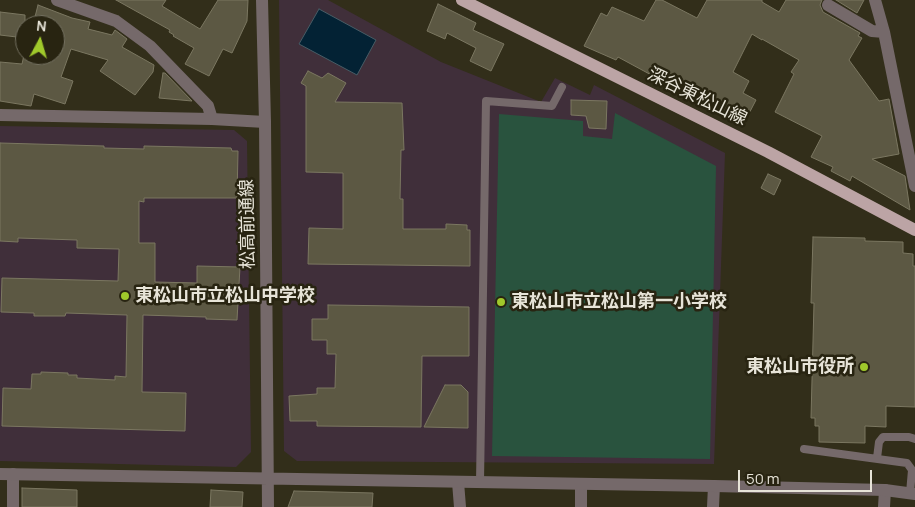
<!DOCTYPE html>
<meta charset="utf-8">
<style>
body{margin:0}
#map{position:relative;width:915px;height:507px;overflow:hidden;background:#322e1a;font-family:Manrope,sans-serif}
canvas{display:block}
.north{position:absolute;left:15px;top:15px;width:50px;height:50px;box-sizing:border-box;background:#282411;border:1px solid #747161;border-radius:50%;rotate:6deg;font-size:14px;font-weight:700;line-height:20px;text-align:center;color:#e7e4d8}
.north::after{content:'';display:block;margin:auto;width:18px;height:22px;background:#a0c92b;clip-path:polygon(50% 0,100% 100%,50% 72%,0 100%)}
.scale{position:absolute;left:738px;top:470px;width:134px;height:22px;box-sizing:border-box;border:2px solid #e7e4d8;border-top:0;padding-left:6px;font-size:15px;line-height:18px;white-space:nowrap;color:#e7e4d8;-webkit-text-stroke:4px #282411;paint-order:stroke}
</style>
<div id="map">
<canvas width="915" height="507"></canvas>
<div class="north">N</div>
<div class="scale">50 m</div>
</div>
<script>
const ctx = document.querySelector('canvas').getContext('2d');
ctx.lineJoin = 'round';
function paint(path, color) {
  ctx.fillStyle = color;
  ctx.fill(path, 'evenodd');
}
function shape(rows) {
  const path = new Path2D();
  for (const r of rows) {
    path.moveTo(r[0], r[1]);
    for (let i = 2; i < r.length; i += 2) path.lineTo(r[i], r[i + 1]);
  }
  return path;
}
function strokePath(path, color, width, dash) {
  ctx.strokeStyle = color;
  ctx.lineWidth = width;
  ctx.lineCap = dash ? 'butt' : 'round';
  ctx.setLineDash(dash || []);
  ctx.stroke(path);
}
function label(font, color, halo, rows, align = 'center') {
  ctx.font = font + ' Manrope,"Noto Sans JP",sans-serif';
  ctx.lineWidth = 5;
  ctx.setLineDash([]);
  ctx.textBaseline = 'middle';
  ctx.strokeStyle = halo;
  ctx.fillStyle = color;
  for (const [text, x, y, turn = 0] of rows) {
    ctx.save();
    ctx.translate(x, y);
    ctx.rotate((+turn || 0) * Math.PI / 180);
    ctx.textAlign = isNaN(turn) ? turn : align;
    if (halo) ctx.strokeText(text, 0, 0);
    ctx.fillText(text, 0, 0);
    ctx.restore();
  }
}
paint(shape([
 [279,0,328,0,441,62,541,102,555,78,590,95,594,85,725,153,714,464,297,461,284,451],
 [0,126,234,130,247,141,251,452,236,467,0,461]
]), '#402f3a');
paint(shape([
 [615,113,716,166,710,459,492,456,499,114,583,121,583,136,612,139]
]), '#29533e');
const water = shape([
 [319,9,376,40,357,75,299,44,319,9]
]);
paint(water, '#032234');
strokePath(water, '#475c65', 1);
const building = shape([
 [116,0,166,0,162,6,200,29,218,0,248,0,247,21,232,53,223,49,209,76,185,64,194,48,173,36,174,35,169,32,170,30,116,0],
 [656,0,662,0,697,18,707,0,762,0,762,2,779,12,786,0,822,0,820,5,823,12,860,33,858,36,862,38,849,60,879,101,889,99,899,154,872,159,905,176,910,210,852,176,850,181,831,171,833,167,811,157,822,136,775,112,794,74,791,72,799,60,762,39,762,40,752,34,733,72,749,81,743,93,756,100,743,125,719,113,723,106,700,94,701,92,673,78,669,86,654,78,655,77,618,57,616,60,584,46,601,13,607,16,612,7,644,21,656,0],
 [836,0,864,0,857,13,836,0],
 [438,4,476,23,473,30,504,44,491,71,470,61,476,48,447,33,445,39,427,31,438,4],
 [38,5,72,18,90,22,88,29,112,35,115,30,127,39,122,47,154,65,153,72,135,95,100,71,108,60,71,49,61,77,73,81,65,104,34,94,31,106,0,101,0,62,22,64,24,55,55,55,55,25,33,25,38,5],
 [0,12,25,15,25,38,0,35,0,12],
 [308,71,322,78,328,73,346,83,335,102,402,103,404,150,401,150,400,199,403,199,403,229,446,229,446,224,467,225,467,230,470,230,470,266,308,264,309,228,343,229,343,173,306,172,306,86,301,83,308,71],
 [163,73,165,73,192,101,159,98,163,73],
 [571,100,607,101,606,129,589,128,586,116,571,115,571,100],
 [0,143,104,146,104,148,144,149,144,146,231,148,232,151,238,151,237,198,144,198,144,202,139,201,139,243,155,243,155,282,197,283,197,266,240,267,237,320,206,319,206,317,143,315,142,392,186,393,185,431,2,426,3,388,31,389,32,374,41,374,41,372,68,373,68,375,77,375,77,378,115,380,115,376,126,377,127,315,66,313,65,316,34,316,34,313,1,312,2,278,118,281,119,249,77,248,77,240,18,238,18,242,0,241,0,143],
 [768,174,781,180,774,195,761,188,768,174],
 [813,237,865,238,865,241,903,242,903,253,913,254,913,266,915,266,915,407,886,406,886,427,865,426,865,443,819,442,819,426,815,426,815,418,811,418,814,303,811,303,813,237],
 [328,305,469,307,469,356,422,356,421,427,317,426,317,421,290,421,289,396,317,394,317,388,335,388,336,354,327,354,327,340,312,340,312,319,328,319,328,305],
 [445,385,461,385,468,392,468,428,424,427,445,385],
 [22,488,77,490,77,507,22,507,22,488],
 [211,490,243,492,242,507,210,507,211,490],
 [294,491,373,493,372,507,288,507,294,491]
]);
paint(building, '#5c5843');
strokePath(building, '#7b7761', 1);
strokePath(shape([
 [804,449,907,463,912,470,910,493],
 [877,458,879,442,883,437,909,437,915,439],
 [480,482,486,101,552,106,562,87]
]), '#75696a', 8);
strokePath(shape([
 [57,0,116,21,150,46,208,106,212,119],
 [875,0,884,32,915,186],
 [828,5,872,31,884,32],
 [0,115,212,119,265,122],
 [13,474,13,507],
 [458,482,460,507],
 [581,507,581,484],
 [713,507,714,486],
 [884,507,885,490]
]), '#75696a', 12);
strokePath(shape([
 [262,0,265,122,268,507],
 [0,474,714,486,885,490,915,494]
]), '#75696a', 12);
strokePath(shape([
 [462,0,768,152,915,230]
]), '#bca4a5', 12);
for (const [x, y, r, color] of [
 [125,296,5,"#a0c92b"],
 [501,302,5,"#a0c92b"],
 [864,367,5,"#a0c92b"]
]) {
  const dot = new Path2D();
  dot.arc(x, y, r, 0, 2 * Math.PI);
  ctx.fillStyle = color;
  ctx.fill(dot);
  strokePath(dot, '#282411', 2);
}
label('18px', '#e7e4d8', '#282411', [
 ["深谷東松山線",697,97,26],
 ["松高前通線",248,224,-91]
]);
label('bold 18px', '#e7e4d8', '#282411', [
 ["東松山市立松山中学校",135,296],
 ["東松山市立松山第一小学校",511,302],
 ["東松山市役所",854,367,"right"]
], 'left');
</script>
